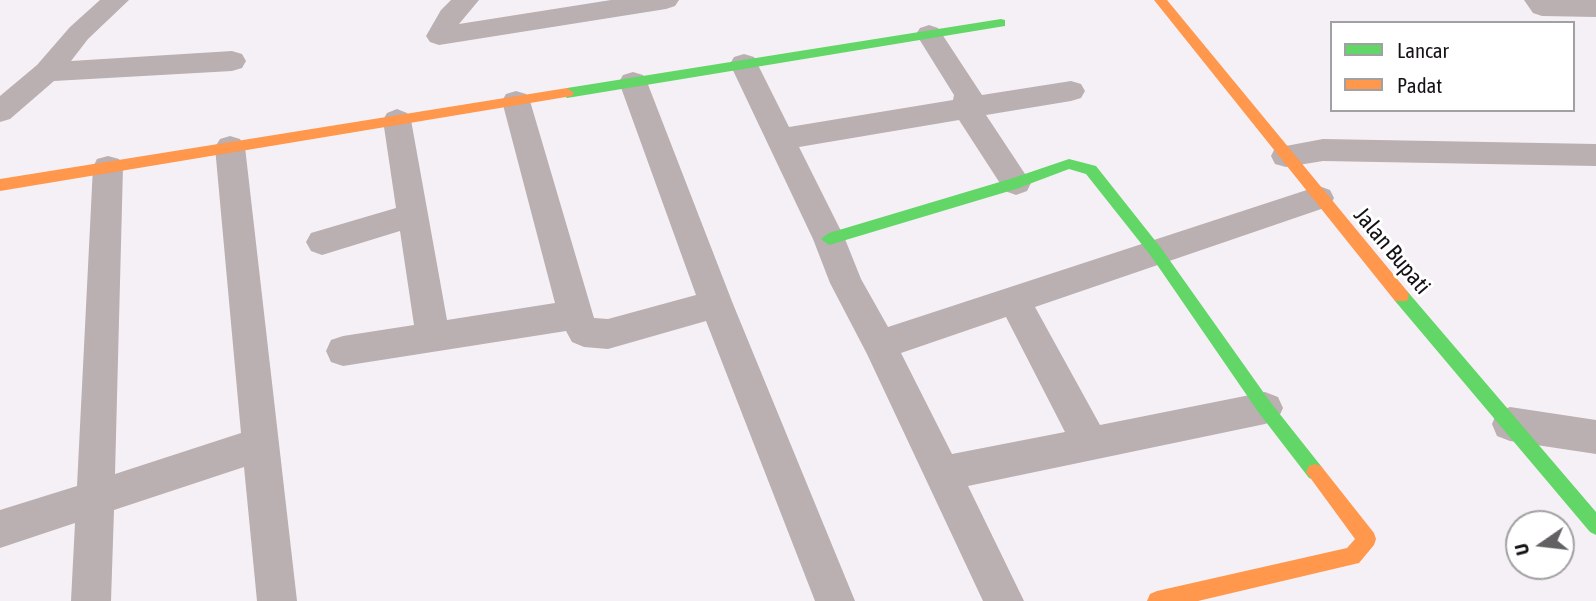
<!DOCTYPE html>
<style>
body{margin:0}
#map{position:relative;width:1596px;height:601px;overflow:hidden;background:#f5f0f5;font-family:"Asap Condensed",sans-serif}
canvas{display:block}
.legend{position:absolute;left:1330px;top:21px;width:245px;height:91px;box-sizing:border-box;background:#fff;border:2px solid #a1a0a2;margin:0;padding:9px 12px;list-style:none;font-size:21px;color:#151216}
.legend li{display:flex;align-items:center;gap:14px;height:35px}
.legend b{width:35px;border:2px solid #a1a0a2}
.north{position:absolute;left:1505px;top:510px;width:70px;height:70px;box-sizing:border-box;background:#fff;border:2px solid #a1a0a2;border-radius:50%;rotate:256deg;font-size:19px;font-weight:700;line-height:28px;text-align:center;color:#151216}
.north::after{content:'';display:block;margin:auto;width:24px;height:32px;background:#636064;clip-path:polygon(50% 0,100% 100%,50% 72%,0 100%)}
</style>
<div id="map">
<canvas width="1596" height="601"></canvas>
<ul class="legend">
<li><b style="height:9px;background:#63d668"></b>Lancar</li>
<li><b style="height:9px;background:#ff974d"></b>Padat</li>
</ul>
<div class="north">U</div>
</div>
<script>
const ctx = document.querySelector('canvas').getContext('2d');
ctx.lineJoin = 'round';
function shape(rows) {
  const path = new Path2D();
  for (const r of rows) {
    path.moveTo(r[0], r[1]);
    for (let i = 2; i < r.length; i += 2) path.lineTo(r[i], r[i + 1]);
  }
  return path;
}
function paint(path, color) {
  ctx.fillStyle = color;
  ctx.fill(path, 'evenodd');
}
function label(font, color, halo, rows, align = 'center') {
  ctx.font = font + ' "Asap Condensed",sans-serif';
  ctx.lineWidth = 6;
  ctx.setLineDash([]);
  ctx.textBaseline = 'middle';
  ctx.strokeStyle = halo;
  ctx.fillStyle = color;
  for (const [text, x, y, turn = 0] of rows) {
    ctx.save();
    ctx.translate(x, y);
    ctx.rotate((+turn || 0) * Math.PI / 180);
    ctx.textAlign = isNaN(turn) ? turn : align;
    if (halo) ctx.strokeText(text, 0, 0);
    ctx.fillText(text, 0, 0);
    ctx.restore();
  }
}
paint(shape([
 [100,0,129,0,88,39,71,61,232,51,242,54,246,61,242,68,232,71,54,81,10,119,0,122,0,96,37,65,70,27,100,0],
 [451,0,479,0,459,24,611,0,679,0,675,6,666,9,439,45,430,42,426,36,441,10,451,0],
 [1524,0,1596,0,1596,17,1542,16,1533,13,1524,0],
 [929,25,938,28,982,95,1071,81,1081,84,1085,91,1081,98,1071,101,986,115,1031,183,1027,191,1016,195,1005,191,959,120,799,147,845,239,861,279,888,327,1319,186,1330,190,1334,198,1330,206,1035,307,1100,425,1265,392,1278,397,1283,408,1278,419,1265,424,968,486,1024,601,983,601,867,354,830,283,813,239,730,64,734,57,744,54,754,57,789,127,953,100,954,95,916,34,920,28,929,25],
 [1006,317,1065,432,952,454,901,353,1006,317],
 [633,72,643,75,647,82,733,304,855,601,815,601,706,321,608,349,584,347,572,342,566,331,343,366,331,362,326,351,331,340,343,336,414,325,400,231,322,255,311,251,306,242,311,233,396,208,383,120,387,113,397,109,407,113,411,120,447,320,555,303,502,101,506,94,516,91,526,94,530,101,594,318,608,319,696,295,619,82,623,75,633,72],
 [230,136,240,139,245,147,297,601,257,601,244,467,114,510,111,601,71,601,75,523,0,548,0,510,77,486,93,167,97,159,108,156,119,159,123,167,115,474,241,433,215,147,220,139,230,136],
 [1323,139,1596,144,1596,166,1323,161,1286,167,1275,164,1271,156,1275,148,1323,139],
 [1510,407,1596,420,1596,454,1510,441,1497,436,1492,424,1497,412,1510,407]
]), '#baafb1');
paint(shape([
 [1001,19,1005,20,1005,26,567,98,560,93,567,88,1001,19],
 [1069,159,1096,166,1161,248,1271,403,1321,466,1324,472,1321,478,1315,480,1309,478,1259,413,1151,256,1086,174,1069,169,1016,189,829,245,821,239,829,233,1013,178,1069,159],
 [1401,289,1407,291,1596,512,1596,535,1590,532,1395,301,1393,296,1395,291,1401,289]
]), '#63d668');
paint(shape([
 [1154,0,1167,0,1407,291,1409,296,1407,301,1395,301,1154,0],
 [567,88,574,93,572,96,0,191,0,179,567,88],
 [1315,464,1321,466,1374,533,1376,539,1374,545,1359,563,1198,601,1147,601,1150,594,1157,591,1347,548,1355,539,1306,472,1309,466,1315,464]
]), '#ff974d');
label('23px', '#151216', '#fff', [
 ["Jalan Bupati",1392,251,50]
]);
</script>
